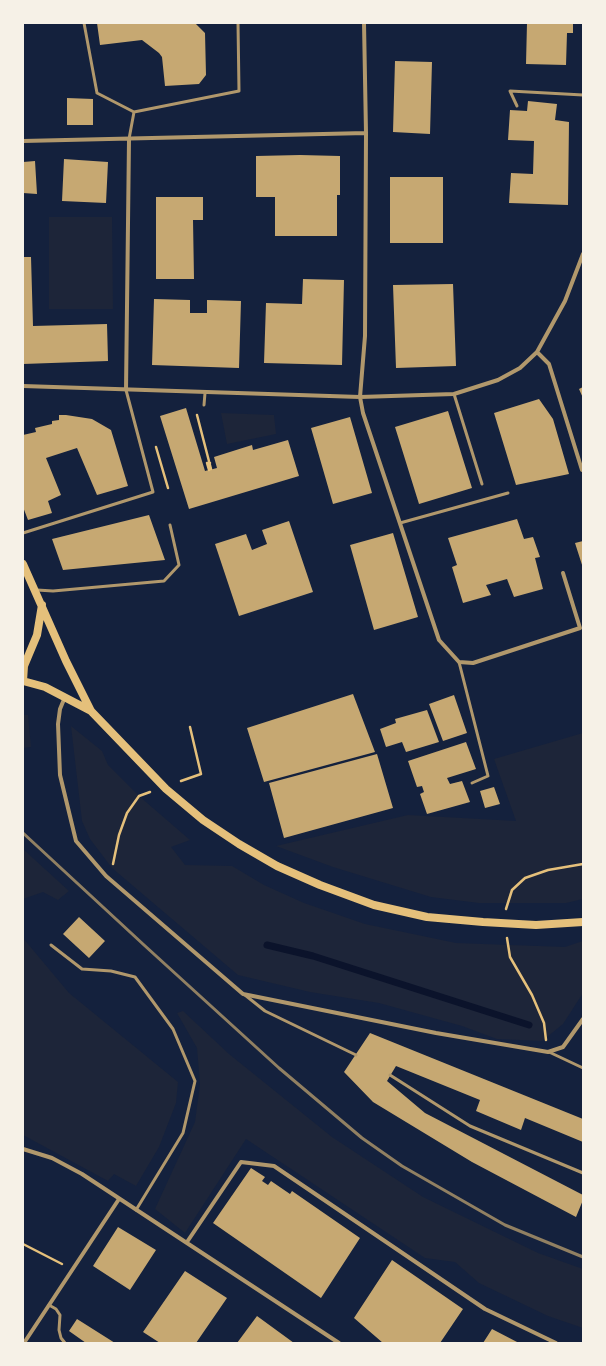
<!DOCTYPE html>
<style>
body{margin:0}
#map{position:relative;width:606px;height:1366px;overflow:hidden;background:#14213d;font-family:Lato,sans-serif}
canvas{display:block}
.frame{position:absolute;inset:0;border:24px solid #f6f1e7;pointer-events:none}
</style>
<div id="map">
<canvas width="606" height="1366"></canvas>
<div class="frame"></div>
</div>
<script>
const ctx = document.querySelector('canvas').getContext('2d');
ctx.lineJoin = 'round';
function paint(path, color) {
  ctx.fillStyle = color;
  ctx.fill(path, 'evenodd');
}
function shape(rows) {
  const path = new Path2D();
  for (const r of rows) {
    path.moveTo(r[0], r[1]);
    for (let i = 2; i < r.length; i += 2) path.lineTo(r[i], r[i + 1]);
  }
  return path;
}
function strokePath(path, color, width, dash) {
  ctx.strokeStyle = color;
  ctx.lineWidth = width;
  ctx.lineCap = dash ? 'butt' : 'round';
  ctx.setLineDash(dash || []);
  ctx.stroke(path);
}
paint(shape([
 [49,217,112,217,113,309,49,309],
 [221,413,274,415,276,434,227,444],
 [23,715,28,715,31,747,23,748],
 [71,726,102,751,108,765,139,796,190,840,171,847,185,865,232,866,264,885,304,903,365,924,456,943,565,947,583,941,583,993,563,1024,542,1041,497,1039,462,1026,379,1003,310,992,238,975,112,868,90,839,82,821],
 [583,733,583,899,566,903,479,903,431,897,333,867,276,846,408,815,516,821,494,759],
 [23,849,69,891,58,900,43,892,23,899],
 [23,938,69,993,178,1082,176,1103,159,1147,136,1186,114,1174,108,1181,23,1135],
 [183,1011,229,1054,332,1137,423,1197,538,1253,583,1269,583,1328,548,1316,479,1283,455,1262,425,1258,246,1139,185,1233,155,1209,195,1122,200,1084,197,1048,177,1013]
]), '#1d2539');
strokePath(shape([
 [267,945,313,956,529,1025]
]), '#0b132b', 7);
paint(shape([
 [97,23,195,23,205,33,206,75,199,84,165,86,162,57,159,53,142,40,100,45],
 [527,23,573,23,573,33,567,33,566,65,526,64],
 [395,61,432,62,430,134,393,132],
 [67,98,93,99,93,125,67,125],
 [528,101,557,104,555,120,569,122,568,205,509,203,511,173,533,174,534,141,508,140,510,110,527,111],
 [300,155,340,156,340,195,337,195,337,236,275,236,275,197,256,197,256,156],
 [64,159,108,162,106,203,62,201],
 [35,161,37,194,23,193,23,162],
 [390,177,443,177,443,243,390,243],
 [156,197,203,197,203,220,193,220,194,279,156,279],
 [23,257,31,257,33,326,107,324,108,361,23,364],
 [303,279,344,280,342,365,264,363,266,303,302,304],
 [453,284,456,366,396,368,393,285],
 [154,299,190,300,190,313,207,313,207,300,241,301,239,368,152,365],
 [583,387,583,398,579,389],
 [539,399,553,419,569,474,516,485,494,413],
 [186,408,205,471,217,468,214,457,252,445,253,450,288,440,299,476,189,509,160,416],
 [448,411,472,488,419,504,395,427],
 [59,415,66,415,92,419,111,430,128,486,97,495,77,448,46,458,61,495,48,501,52,513,28,520,23,507,23,435,36,432,35,428,52,424,52,421,59,420],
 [350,417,372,493,333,504,311,428],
 [149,515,165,560,63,570,52,539],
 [517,519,524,539,533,537,540,557,535,558,543,589,514,597,507,579,486,585,491,595,463,603,452,567,457,565,448,538],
 [289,521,313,592,239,616,215,544,246,534,252,550,267,544,262,530],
 [393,533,418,617,374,630,350,545],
 [583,541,583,568,575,543],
 [353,694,375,752,264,782,247,728],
 [454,695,467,733,443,741,429,704],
 [427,710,439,742,406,752,402,742,386,747,380,729,396,723,395,719],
 [466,742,476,769,447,778,450,784,462,781,470,802,427,814,420,794,424,792,422,786,417,787,408,761],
 [377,754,393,808,284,838,269,783],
 [494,787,500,804,485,808,480,791],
 [79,917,105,941,89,958,63,934],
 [370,1033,583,1119,583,1142,525,1118,521,1130,476,1111,480,1100,396,1066,387,1081,425,1113,583,1195,583,1200,576,1217,472,1162,373,1102,344,1072],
 [251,1168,265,1177,262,1181,268,1185,271,1181,290,1194,292,1191,360,1238,321,1298,213,1223],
 [118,1227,156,1250,130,1290,93,1266],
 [392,1260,463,1309,440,1343,383,1343,354,1318],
 [185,1271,227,1298,196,1343,160,1343,143,1332],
 [257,1316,294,1343,237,1343],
 [77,1319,115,1343,86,1343,69,1331],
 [492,1329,519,1343,483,1343]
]), '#c6a872');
strokePath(shape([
 [197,415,211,469],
 [156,447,168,488],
 [209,470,207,463,210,463],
 [181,781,201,774,190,727],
 [113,864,119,835,127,813,139,796,150,792],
 [506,909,512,890,525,878,548,870,583,864],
 [507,938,510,957,532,995,544,1023,546,1040],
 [23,1244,62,1264]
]), '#e5c07b', 2.5);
strokePath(shape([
 [84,23,97,93,134,112,239,91,238,23],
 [517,106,510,91,583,95],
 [129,139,134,112],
 [454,394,482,484],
 [204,405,205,393],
 [400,523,508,493],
 [23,533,153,492,126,390],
 [37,590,53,591,164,581,179,565,170,525],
 [459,662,488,776,472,783],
 [51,945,82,969,111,971,135,977,173,1029,195,1081,183,1133,136,1210],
 [245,995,265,1011,356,1055],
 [549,1052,583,1068],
 [390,1075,470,1126,583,1173],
 [49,1305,56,1309,60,1315,59,1330,61,1338,65,1343]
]), '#b1986c', 3);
strokePath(shape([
 [364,23,366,133,365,336,360,397,363,413,439,640,459,662,473,663,580,628,563,573],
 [23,141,366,133],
 [537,352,549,364,582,470],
 [23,386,360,397,454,394,498,380,520,368,537,352,565,301,583,254],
 [126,390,129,140],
 [65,697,60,709,58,724,60,775,76,841,106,876,243,994,436,1033,548,1052,563,1047,583,1019],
 [23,1149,52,1158,82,1174,339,1343],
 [187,1242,241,1162,274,1166,485,1309,556,1343],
 [24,1343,119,1199]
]), '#b1986c', 4);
strokePath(shape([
 [23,564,66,661,91,711,166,789,203,820,239,844,277,866,320,885,374,905,427,917,483,922,536,925,583,922],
 [42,605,37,635,24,666,23,681,45,687,91,711]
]), '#e5c07b', 8);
strokePath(shape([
 [23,833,144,945,279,1068,362,1138,402,1166,505,1225,583,1257]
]), '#918062', 3);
</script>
